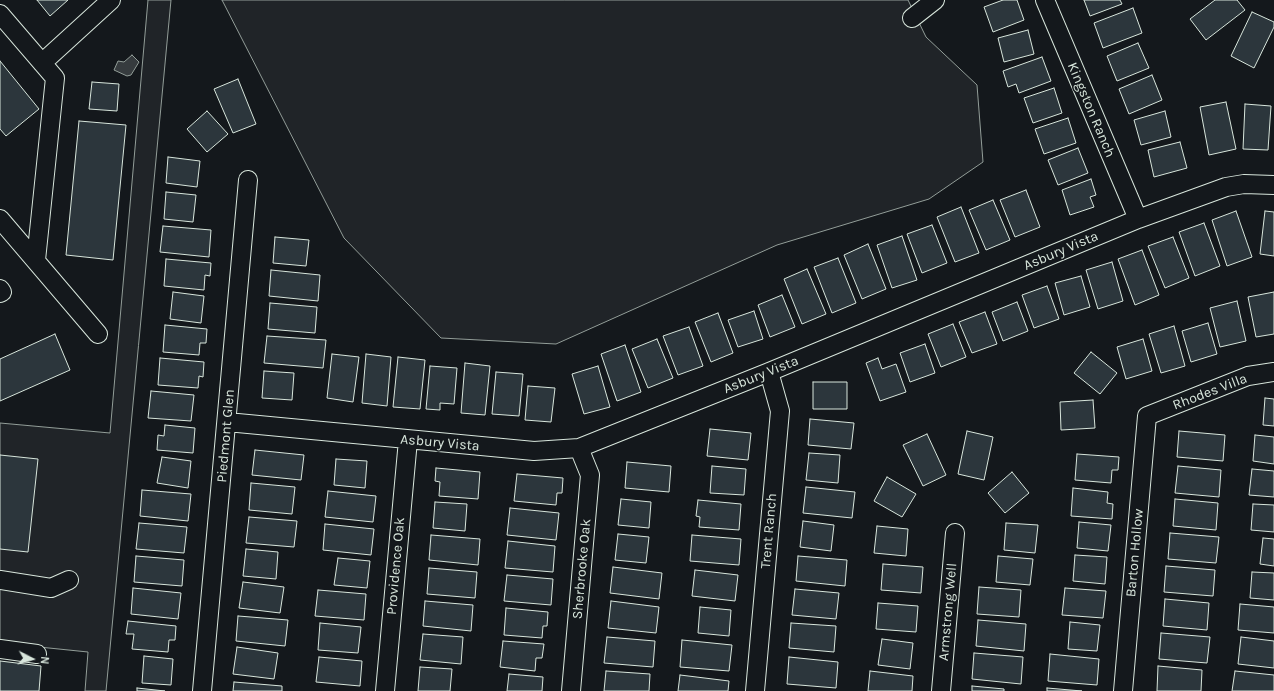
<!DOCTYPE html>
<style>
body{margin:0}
#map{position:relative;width:1274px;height:691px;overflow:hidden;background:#14181c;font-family:Karla,sans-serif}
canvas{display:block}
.north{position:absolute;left:12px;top:639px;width:40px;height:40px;-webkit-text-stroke:3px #14181c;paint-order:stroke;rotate:96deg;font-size:11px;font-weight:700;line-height:16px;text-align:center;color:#d8e6dc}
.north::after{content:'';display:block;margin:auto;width:14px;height:18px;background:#d8e6dc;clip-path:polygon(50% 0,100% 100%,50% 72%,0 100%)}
</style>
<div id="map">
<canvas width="1274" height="691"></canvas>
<div class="north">N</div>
</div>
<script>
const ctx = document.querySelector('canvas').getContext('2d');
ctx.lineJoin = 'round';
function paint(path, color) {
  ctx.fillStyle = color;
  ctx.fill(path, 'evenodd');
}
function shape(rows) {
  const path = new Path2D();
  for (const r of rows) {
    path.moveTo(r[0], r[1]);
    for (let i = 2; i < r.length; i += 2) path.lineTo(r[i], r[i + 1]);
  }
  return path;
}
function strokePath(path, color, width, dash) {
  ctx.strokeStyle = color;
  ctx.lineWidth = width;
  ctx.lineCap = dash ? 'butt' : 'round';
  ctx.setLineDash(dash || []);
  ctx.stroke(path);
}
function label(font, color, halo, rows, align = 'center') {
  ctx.font = font + ' Karla,sans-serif';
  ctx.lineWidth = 3;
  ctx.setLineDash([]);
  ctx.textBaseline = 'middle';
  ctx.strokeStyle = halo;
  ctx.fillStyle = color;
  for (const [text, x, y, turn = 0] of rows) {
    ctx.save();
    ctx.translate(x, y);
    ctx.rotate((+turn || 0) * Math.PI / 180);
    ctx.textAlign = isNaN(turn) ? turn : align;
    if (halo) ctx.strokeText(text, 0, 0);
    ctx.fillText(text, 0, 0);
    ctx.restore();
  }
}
const green = shape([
 [148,0,171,0,106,691,85,691,88,652,0,643,0,423,110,433,148,0],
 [222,0,908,0,926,37,977,85,983,162,929,199,777,245,556,344,441,338,344,238,222,0]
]);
paint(green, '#202428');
strokePath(green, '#939e99', 1);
const water = shape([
 [132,55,139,62,131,75,127,76,114,70,118,61,124,62,132,55]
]);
paint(water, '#363b3e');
strokePath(water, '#939e99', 1);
const building = shape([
 [37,0,68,0,50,16,37,0],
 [1003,0,1017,0,1024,20,993,32,984,7,1003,0],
 [1084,0,1120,0,1122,4,1090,16,1084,0],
 [1215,0,1237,0,1245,10,1206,40,1190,19,1215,0],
 [1133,8,1142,33,1103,48,1094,23,1133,8],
 [1252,12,1274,22,1274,27,1254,68,1231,56,1252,12],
 [1028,30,1034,54,1004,62,998,38,1028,30],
 [1138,43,1149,68,1117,81,1107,56,1138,43],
 [1042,57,1051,81,1019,93,1016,84,1008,87,1003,71,1042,57],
 [0,61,39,109,6,136,0,129,0,61],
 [1152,75,1162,100,1129,114,1119,89,1152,75],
 [238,79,256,124,233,133,214,89,238,79],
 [92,82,119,84,117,111,89,109,92,82],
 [1054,88,1062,113,1033,123,1024,98,1054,88],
 [1226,102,1236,149,1209,155,1200,107,1226,102],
 [1245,104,1271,106,1268,150,1243,149,1245,104],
 [207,111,228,134,207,152,187,129,207,111],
 [1165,111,1171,137,1141,145,1134,120,1165,111],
 [1068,118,1076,143,1044,154,1035,129,1068,118],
 [79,121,126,125,113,260,66,255,79,121],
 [1180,142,1187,168,1154,177,1148,150,1180,142],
 [1078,148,1088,173,1058,185,1048,160,1078,148],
 [168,157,200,161,197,187,166,183,168,157],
 [1091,179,1096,195,1090,197,1094,207,1070,215,1062,190,1091,179],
 [1026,190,1040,227,1015,237,1000,200,1026,190],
 [166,192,196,195,193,222,164,219,166,192],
 [993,200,1010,240,986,250,969,210,993,200],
 [961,207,979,253,955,262,937,217,961,207],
 [1236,211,1252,257,1227,266,1212,220,1236,211],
 [1265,211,1274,212,1274,256,1260,254,1265,211],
 [1204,223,1220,266,1195,276,1179,232,1204,223],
 [932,225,947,263,922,273,907,234,932,225],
 [163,226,211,230,209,257,160,252,163,226],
 [902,236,917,280,892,288,877,245,902,236],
 [275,237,309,240,306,266,273,263,275,237],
 [1173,237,1189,278,1165,288,1148,246,1173,237],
 [868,244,886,289,862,299,844,255,868,244],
 [1142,250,1159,295,1135,305,1118,259,1142,250],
 [838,258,856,303,832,313,814,267,838,258],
 [166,259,211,263,210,276,205,275,204,290,164,286,166,259],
 [1112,262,1123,301,1098,309,1086,270,1112,262],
 [807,269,826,314,802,324,784,279,807,269],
 [271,270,320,275,318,301,269,296,271,270],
 [1081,276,1090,307,1064,315,1055,283,1081,276],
 [1047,286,1059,319,1034,328,1022,295,1047,286],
 [173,292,204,296,201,323,170,319,173,292],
 [1274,292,1274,334,1256,337,1248,297,1274,292],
 [782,295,795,327,770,337,758,305,782,295],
 [1237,301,1246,341,1220,347,1210,308,1237,301],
 [1017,302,1028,331,1003,341,992,312,1017,302],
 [270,303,317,307,315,333,268,329,270,303],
 [754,311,763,339,738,347,728,320,754,311],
 [985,312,997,344,972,353,959,322,985,312],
 [718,313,733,353,711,362,695,322,718,313],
 [1208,323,1217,354,1191,362,1182,331,1208,323],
 [953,324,966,357,941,367,928,334,953,324],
 [165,325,207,329,206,343,200,343,199,355,163,352,165,325],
 [1174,326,1185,366,1161,373,1149,334,1174,326],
 [689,327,703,366,678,375,663,336,689,327],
 [55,334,70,370,0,401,0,359,55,334],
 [267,336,326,340,323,368,264,363,267,336],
 [657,339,673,378,648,388,632,349,657,339],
 [1143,339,1152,371,1126,379,1117,347,1143,339],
 [925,344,935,373,910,382,900,353,925,344],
 [625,345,641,392,617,401,601,354,625,345],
 [1091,352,1117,373,1100,394,1074,373,1091,352],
 [332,354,359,357,353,402,327,398,332,354],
 [366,354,391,357,387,406,362,403,366,354],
 [398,357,425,360,420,409,393,407,398,357],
 [160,358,204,362,203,377,199,376,198,388,158,385,160,358],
 [878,358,882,369,896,364,906,392,880,401,866,363,878,358],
 [465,363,490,366,485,415,461,413,465,363],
 [430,366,457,368,454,404,440,403,440,410,426,409,430,366],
 [598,366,610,407,584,414,572,374,598,366],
 [264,371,294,373,292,400,262,398,264,371],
 [496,372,523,374,519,416,492,414,496,372],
 [813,382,847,382,847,409,813,409,813,382],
 [528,386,555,388,551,422,525,420,528,386],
 [151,391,194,395,191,421,148,418,151,391],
 [1265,398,1274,399,1274,426,1263,425,1265,398],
 [1093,400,1095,428,1061,430,1060,402,1093,400],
 [810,419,854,423,851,449,808,445,810,419],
 [165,425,195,428,193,453,157,450,158,435,164,436,165,425],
 [710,429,751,433,748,460,707,456,710,429],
 [967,431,993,437,984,480,958,474,967,431],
 [1179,431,1225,435,1223,461,1177,457,1179,431],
 [927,434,946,475,923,486,903,445,927,434],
 [1255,435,1274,437,1274,464,1253,461,1255,435],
 [255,450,304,455,301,480,252,475,255,450],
 [809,453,840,455,838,483,806,480,809,453],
 [1077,454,1119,457,1118,470,1112,470,1111,483,1075,480,1077,454],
 [0,455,38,459,28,552,0,549,0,455],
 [162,457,191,461,188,488,157,483,162,457],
 [336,459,367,461,365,488,334,485,336,459],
 [627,462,671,466,669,492,625,488,627,462],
 [712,466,746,469,744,495,710,493,712,466],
 [1178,466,1221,470,1219,497,1175,493,1178,466],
 [436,468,480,472,478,499,439,496,440,482,435,481,436,468],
 [1252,469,1274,471,1274,497,1249,495,1252,469],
 [1012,472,1029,493,1005,513,988,493,1012,472],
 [517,474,563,478,562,493,557,493,556,505,514,501,517,474],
 [887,477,916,494,902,517,874,501,887,477],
 [251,483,295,487,292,514,249,510,251,483],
 [806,487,855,492,852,518,803,513,806,487],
 [1073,488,1108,492,1107,503,1113,504,1112,519,1071,516,1073,488],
 [142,490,191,494,188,521,140,516,142,490],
 [328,491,376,496,373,522,325,517,328,491],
 [621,499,651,502,649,528,618,525,621,499],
 [1175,499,1218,503,1216,530,1173,526,1175,499],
 [698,500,741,504,739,530,699,527,700,517,696,516,698,500],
 [435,502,467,504,465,531,433,528,435,502],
 [1253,504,1274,505,1274,532,1251,530,1253,504],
 [510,508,559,513,556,540,507,535,510,508],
 [249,517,297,521,294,547,246,543,249,517],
 [803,521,834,525,831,551,800,547,803,521],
 [1079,522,1111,525,1108,551,1077,548,1079,522],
 [139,523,187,527,184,553,136,549,139,523],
 [1006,523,1038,525,1035,553,1004,550,1006,523],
 [325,524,374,529,371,555,323,550,325,524],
 [877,526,908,529,906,556,874,553,877,526],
 [1170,533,1219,537,1216,563,1168,559,1170,533],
 [618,534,649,537,646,563,615,560,618,534],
 [431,535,480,539,478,565,429,560,431,535],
 [692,535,741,539,739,565,690,561,692,535],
 [1263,538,1274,539,1274,566,1260,564,1263,538],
 [508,541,555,546,553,572,505,568,508,541],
 [246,549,278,552,276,579,243,576,246,549],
 [1075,555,1107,557,1105,584,1073,581,1075,555],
 [136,556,184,560,182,586,134,582,136,556],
 [798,556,847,560,845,586,796,581,798,556],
 [998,556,1033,559,1030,585,996,582,998,556],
 [338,558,370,561,367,588,334,585,338,558],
 [883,564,923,567,921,593,881,590,883,564],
 [1166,566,1215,570,1213,596,1164,592,1166,566],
 [613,567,662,573,659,599,610,593,613,567],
 [429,568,477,572,475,598,427,594,429,568],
 [695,570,738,575,735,601,692,596,695,570],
 [1252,572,1274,573,1274,600,1250,598,1252,572],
 [507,575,553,579,551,605,504,601,507,575],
 [243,582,284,587,280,613,239,608,243,582],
 [979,587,1021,590,1019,617,977,614,979,587],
 [133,588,181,593,178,619,131,614,133,588],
 [1065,588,1106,591,1103,618,1062,615,1065,588],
 [795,589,839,593,836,619,792,615,795,589],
 [318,590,366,594,364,620,315,616,318,590],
 [1165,599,1209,603,1207,630,1163,626,1165,599],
 [425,601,473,605,471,631,423,626,425,601],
 [611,601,659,607,656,633,608,628,611,601],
 [878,603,918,606,916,632,876,629,878,603],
 [1240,604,1274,607,1274,633,1238,630,1240,604],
 [700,607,731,610,729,636,698,633,700,607],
 [506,608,548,612,547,626,543,626,542,638,504,635,506,608],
 [238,616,288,620,285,646,236,641,238,616],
 [978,620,1026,624,1024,651,976,646,978,620],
 [128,621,176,626,175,640,169,640,168,652,132,649,134,634,126,634,128,621],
 [1070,622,1100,625,1097,651,1068,649,1070,622],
 [320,623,361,627,358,653,318,650,320,623],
 [791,623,836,626,834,652,789,648,791,623],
 [1161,633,1210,637,1207,663,1159,659,1161,633],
 [423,634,463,637,461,664,420,660,423,634],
 [607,637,655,641,653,667,604,663,607,637],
 [1241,637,1274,641,1274,668,1238,664,1241,637],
 [882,639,913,643,910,669,878,665,882,639],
 [682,640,732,645,729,671,680,667,682,640],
 [503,641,544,644,542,658,536,658,535,671,500,667,503,641],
 [237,647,278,653,274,679,233,674,237,647],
 [974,653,1023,657,1021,684,972,679,974,653],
 [1050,654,1099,659,1097,685,1048,681,1050,654],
 [144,656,173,659,171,685,142,683,144,656],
 [319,657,362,661,360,686,316,682,319,657],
 [789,657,838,662,836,688,787,684,789,657],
 [0,661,41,666,39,691,0,691,0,661],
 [1158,666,1202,670,1201,691,1157,691,1158,666],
 [420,667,452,669,450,691,418,691,420,667],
 [606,671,650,674,649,691,604,691,606,671],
 [870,671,913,676,912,691,868,691,870,671],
 [1235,671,1274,675,1274,691,1232,691,1235,671],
 [509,674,543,677,542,691,507,691,509,674],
 [680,675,729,681,728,691,678,691,680,675],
 [234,682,282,686,282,691,233,691,234,682],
 [972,686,1004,689,1004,691,972,691,972,686],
 [137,688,165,691,137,691,137,688],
 [1047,688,1082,691,1047,691,1047,688]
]);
paint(building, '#2c363c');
strokePath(building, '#d8e6dc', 1);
const minor = shape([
 [1045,0,1138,219],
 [0,14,55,78,36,260],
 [912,18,935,0],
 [42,63,111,0],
 [0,219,98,334],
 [0,289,2,292,0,293],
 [227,422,534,451,579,448,769,372,1138,219,1226,187,1244,184,1274,185],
 [0,580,51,588,69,580],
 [0,649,37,654],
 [202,691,248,180],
 [385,691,408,440],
 [571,691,590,475,579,448],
 [755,691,780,411,769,372],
 [941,691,955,533],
 [1123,691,1147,416,1248,376,1274,372]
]);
strokePath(minor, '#d8e6dc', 20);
strokePath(minor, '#14181c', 18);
label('14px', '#d8e6dc', '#14181c', [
 ["Kingston Ranch",1091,110,67],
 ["Asbury Vista",1061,251,-23],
 ["Asbury Vista",761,375,-22],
 ["Rhodes Villa",1210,392,-21],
 ["Piedmont Glen",226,436,-85],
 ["Asbury Vista",440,443,5],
 ["Trent Ranch",769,531,-85],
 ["Barton Hollow",1135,553,-85],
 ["Providence Oak",396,566,-85],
 ["Sherbrooke Oak",582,569,-85],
 ["Armstrong Well",948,612,-85]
]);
</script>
